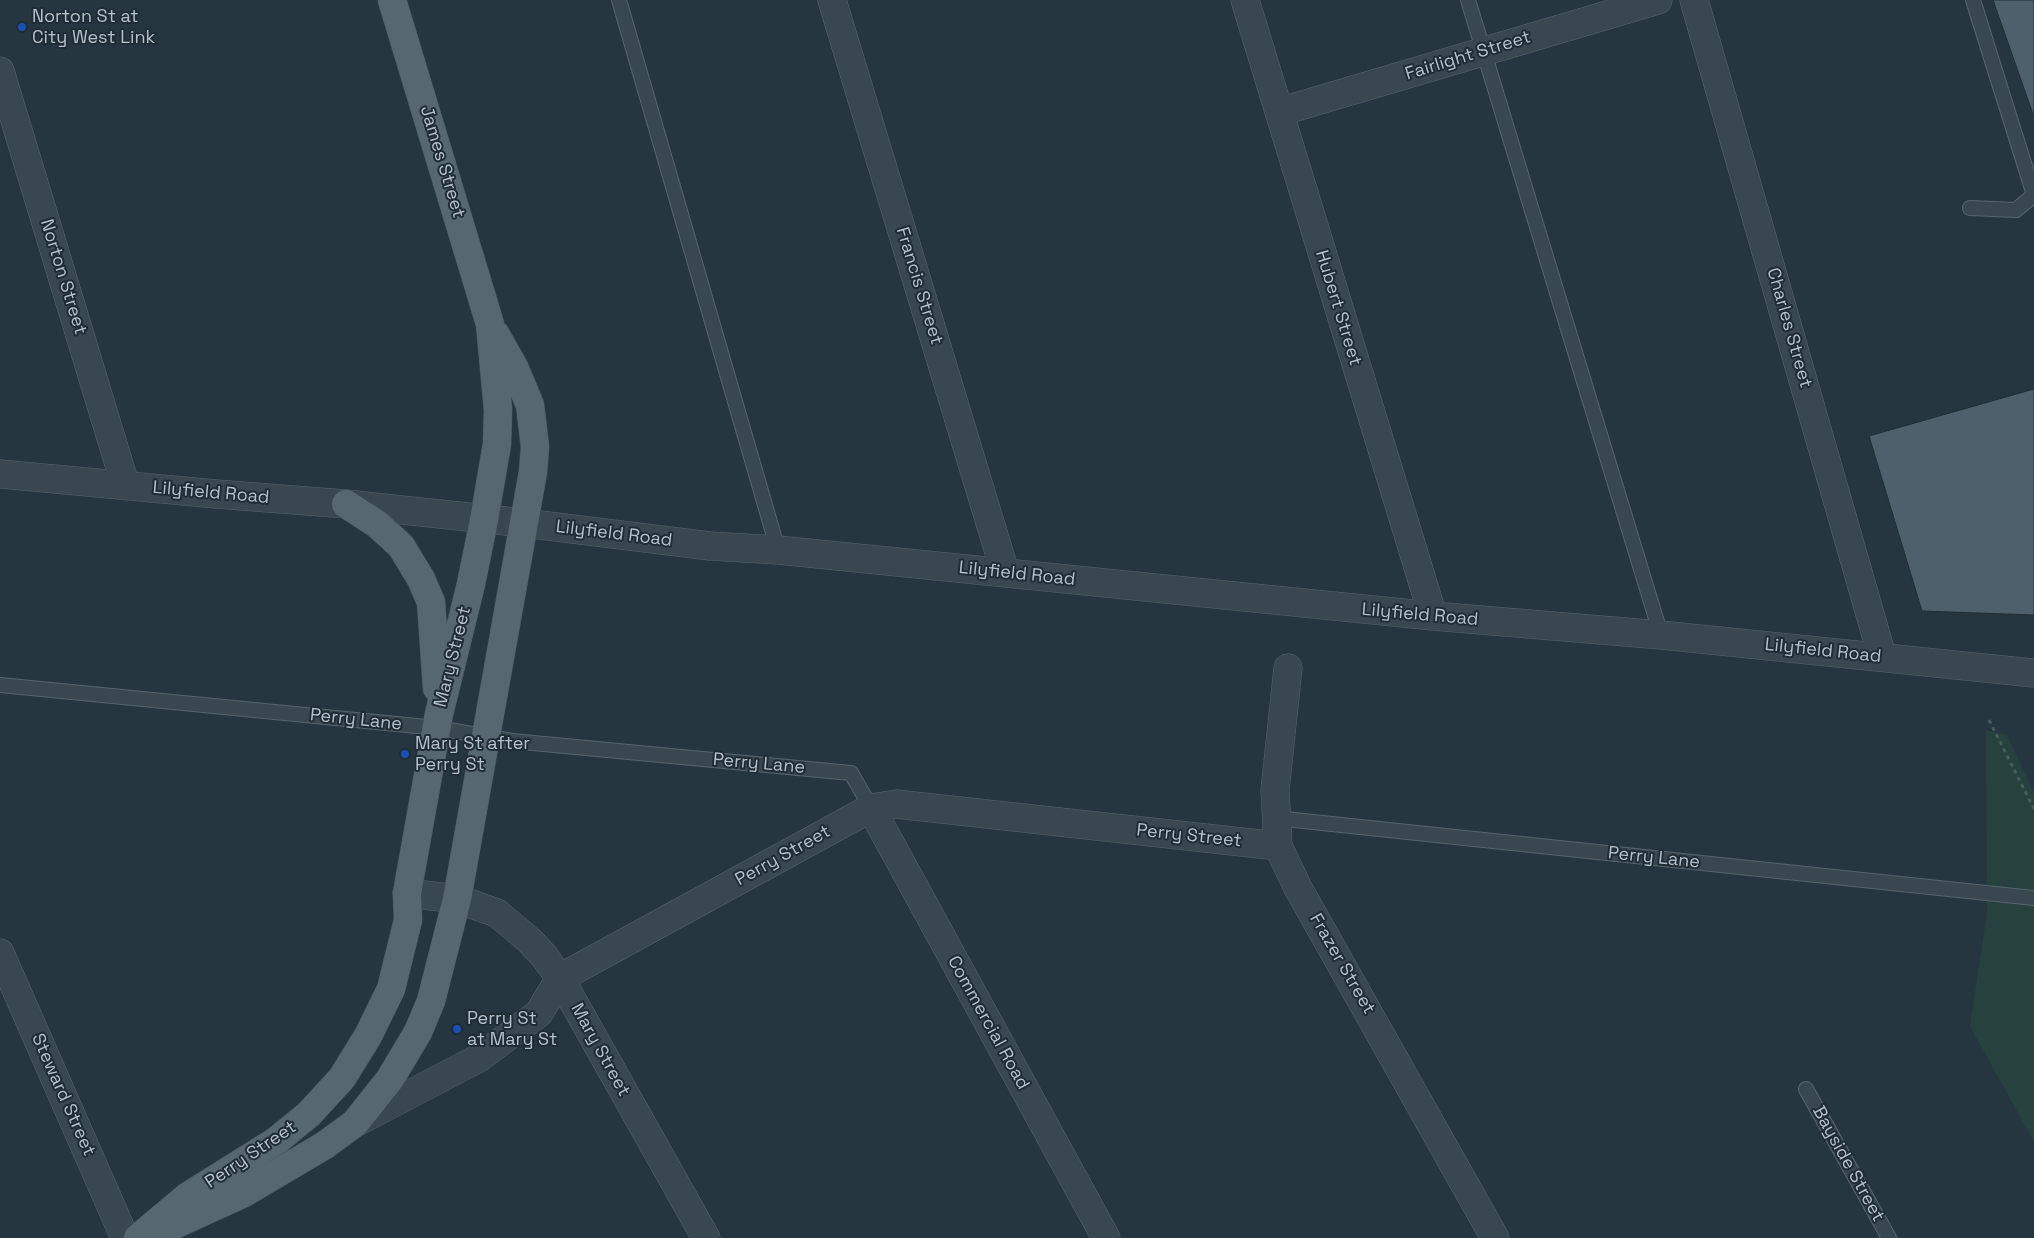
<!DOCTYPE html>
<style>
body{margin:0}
canvas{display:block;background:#253640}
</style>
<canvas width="2034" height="1238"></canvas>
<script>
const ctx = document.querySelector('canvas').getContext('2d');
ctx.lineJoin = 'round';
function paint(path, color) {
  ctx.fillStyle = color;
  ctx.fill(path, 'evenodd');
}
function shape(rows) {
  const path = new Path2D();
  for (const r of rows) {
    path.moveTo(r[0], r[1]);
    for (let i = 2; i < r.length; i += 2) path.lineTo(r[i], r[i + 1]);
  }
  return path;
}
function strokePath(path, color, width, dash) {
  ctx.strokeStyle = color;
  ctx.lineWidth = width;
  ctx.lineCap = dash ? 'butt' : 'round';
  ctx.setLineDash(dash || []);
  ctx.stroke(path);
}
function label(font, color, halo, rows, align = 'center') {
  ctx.font = font + ' "Space Grotesk",sans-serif';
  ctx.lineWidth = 4;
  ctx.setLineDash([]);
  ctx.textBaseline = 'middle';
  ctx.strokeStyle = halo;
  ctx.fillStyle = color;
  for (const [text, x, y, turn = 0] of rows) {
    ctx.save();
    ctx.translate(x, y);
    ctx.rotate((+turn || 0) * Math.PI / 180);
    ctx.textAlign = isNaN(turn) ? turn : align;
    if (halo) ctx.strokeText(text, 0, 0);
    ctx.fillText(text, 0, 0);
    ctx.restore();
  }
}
paint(shape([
 [1986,730,2007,735,2034,793,2034,1142,1970,1026,1987,913]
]), '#27413f');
const building = shape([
 [1993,0,2034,0,2034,117,1993,0],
 [2034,389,2034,615,1922,611,1869,436,2034,389]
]);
paint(building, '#4e606b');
strokePath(building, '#202e37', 1);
const service = shape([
 [619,0,778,550],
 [1468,0,1661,635],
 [1970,208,2016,210,2034,195,1973,0],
 [0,685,437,728,512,741,851,773,871,808],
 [1275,818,2034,898],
 [1806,1089,1889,1238]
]);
const minor = shape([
 [832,0,1005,572],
 [1245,0,1433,616],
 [1694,0,1882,656],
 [1279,112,1658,0],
 [524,523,710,546,778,550,1433,616,1661,635,2034,673],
 [1288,668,1275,790,1278,846,1298,888,1495,1238],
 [871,808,1106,1238],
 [407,893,457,899,497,913,530,941,544,956,560,978,706,1238],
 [0,953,125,1238],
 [355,1123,479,1058,539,1013,560,978,871,808,896,804,1278,846]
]);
const tertiary = shape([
 [0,71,125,484],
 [0,474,216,494,346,504,524,523]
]);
const primary = shape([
 [346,504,377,524,401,546,421,579,431,602,437,688],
 [161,1231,244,1193,325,1145,355,1123,390,1079,418,1032,431,1001,457,899,533,472,535,447,530,405,514,367,496,335],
 [138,1238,188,1196,276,1141,309,1114,342,1078,368,1036,391,989,408,920,407,893,439,714,471,584,484,520,497,444,498,410,490,324,392,0]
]);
strokePath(service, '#57656e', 16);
strokePath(minor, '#57656e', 29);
strokePath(tertiary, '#57656e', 29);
strokePath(primary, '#46535c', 29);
strokePath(shape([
 [1989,720,2034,809]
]), '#455d5b', 3, [4, 4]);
strokePath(service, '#394750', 14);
strokePath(minor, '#394750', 28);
strokePath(tertiary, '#394750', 28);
strokePath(primary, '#576770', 28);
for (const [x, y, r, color] of [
 [22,27,5,"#1a4fb4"],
 [405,754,5,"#1a4fb4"],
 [457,1029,5,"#1a4fb4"]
]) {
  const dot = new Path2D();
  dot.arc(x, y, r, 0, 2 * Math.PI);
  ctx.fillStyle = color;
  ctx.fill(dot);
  strokePath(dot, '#1e2c35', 2);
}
label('18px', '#b6c2cb', '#1e2c35', [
 ["Norton St at",32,17],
 ["City West Link",32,38],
 ["Mary St after",415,744],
 ["Perry St",415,765],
 ["Perry St",467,1019],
 ["at Mary St",467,1040]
], 'left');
label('18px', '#b6c2cb', '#1e2c35', [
 ["Fairlight Street",1468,56,-17],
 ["James Street",442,162,73],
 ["Norton Street",63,277,73],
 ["Francis Street",919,286,73],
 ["Hubert Street",1338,308,73],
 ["Charles Street",1789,328,74],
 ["Lilyfield Road",211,493,5],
 ["Lilyfield Road",614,534,7],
 ["Lilyfield Road",1017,574,6],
 ["Lilyfield Road",1420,615,5],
 ["Lilyfield Road",1823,651,6],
 ["Mary Street",453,657,-76],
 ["Perry Lane",356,720,6],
 ["Perry Lane",759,764,5],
 ["Perry Street",1189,836,6],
 ["Perry Street",783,856,-29],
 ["Perry Lane",1654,858,6],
 ["Frazer Street",1342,964,60],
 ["Commercial Road",988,1023,61],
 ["Mary Street",600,1050,61],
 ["Steward Street",63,1095,66],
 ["Perry Street",251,1155,-34],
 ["Bayside Street",1848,1164,61]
]);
</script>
